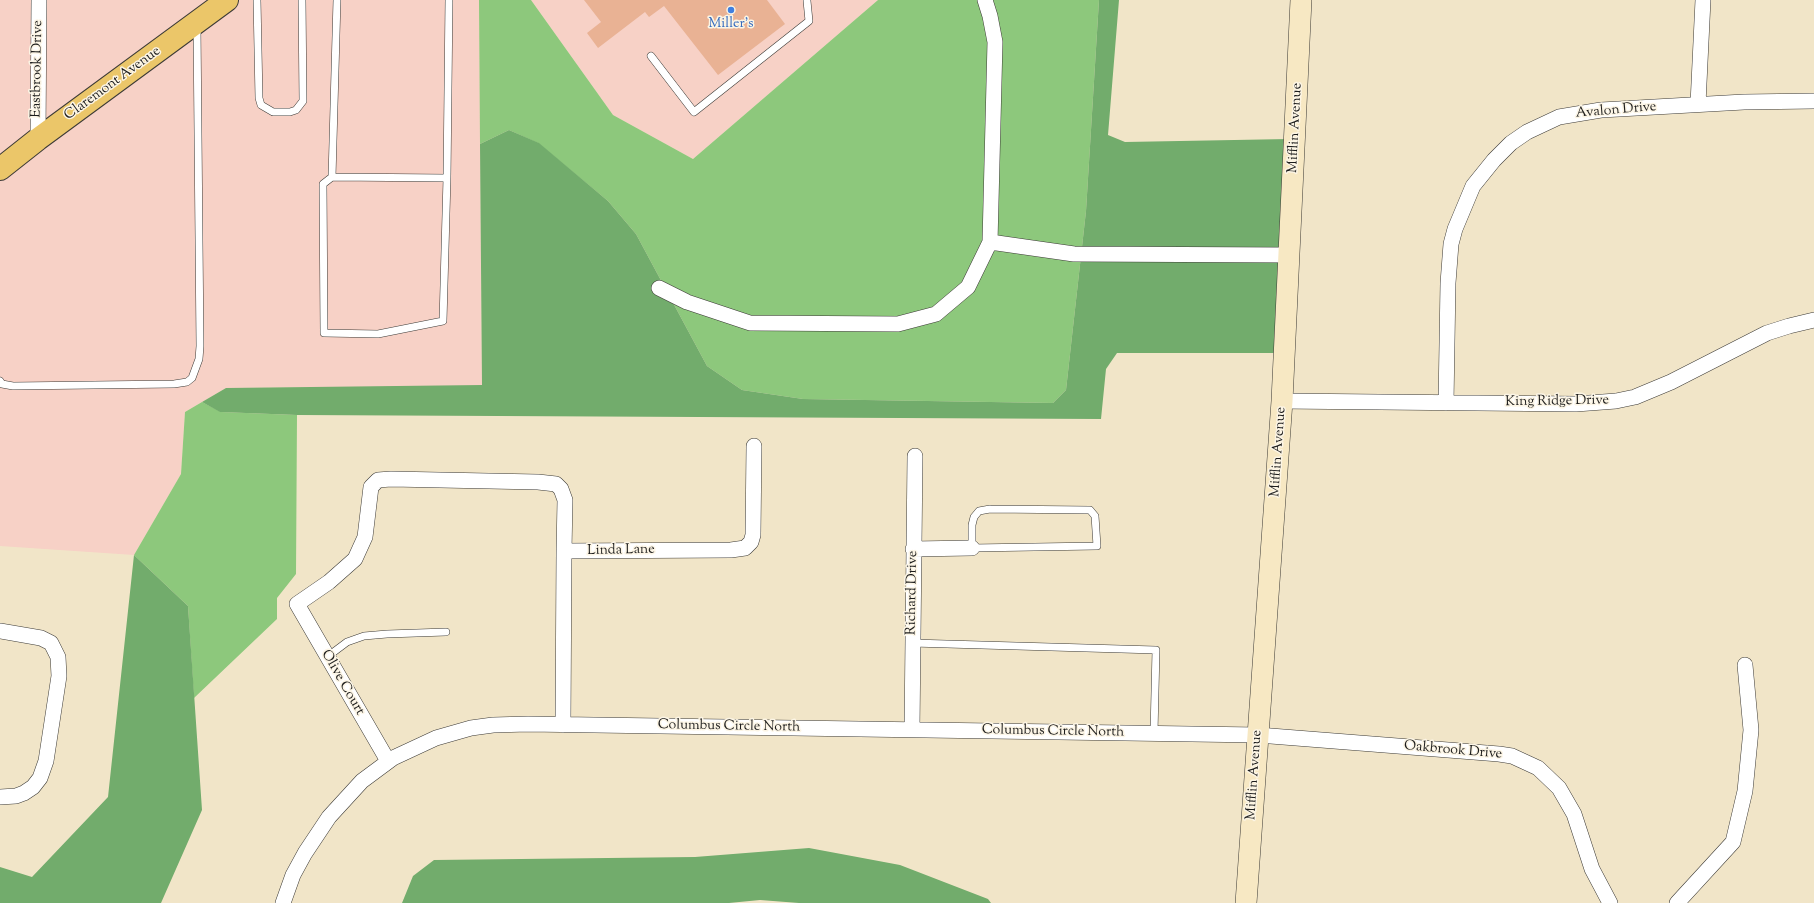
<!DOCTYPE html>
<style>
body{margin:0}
canvas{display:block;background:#f1e5c8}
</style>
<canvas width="1814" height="903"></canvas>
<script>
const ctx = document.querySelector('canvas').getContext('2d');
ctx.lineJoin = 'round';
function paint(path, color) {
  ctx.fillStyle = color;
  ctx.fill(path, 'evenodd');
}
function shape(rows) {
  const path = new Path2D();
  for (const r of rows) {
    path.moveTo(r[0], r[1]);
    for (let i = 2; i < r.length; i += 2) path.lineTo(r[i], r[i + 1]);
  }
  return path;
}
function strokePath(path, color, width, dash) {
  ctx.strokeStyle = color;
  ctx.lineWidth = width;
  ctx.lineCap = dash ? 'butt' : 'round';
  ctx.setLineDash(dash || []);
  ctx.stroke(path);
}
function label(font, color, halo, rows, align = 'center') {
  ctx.font = font + ' "Sorts Mill Goudy",serif';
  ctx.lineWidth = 3;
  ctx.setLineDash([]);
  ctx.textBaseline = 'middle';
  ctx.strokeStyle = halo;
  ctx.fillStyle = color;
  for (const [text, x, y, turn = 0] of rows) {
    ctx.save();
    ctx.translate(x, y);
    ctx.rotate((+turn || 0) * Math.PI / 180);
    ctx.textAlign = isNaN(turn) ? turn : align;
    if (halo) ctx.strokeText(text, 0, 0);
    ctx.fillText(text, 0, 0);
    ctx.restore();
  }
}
paint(shape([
 [0,0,479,0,482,386,226,388,185,412,181,474,134,555,0,546],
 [531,0,878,0,693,159,613,115]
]), '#f7d1c6');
paint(shape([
 [479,0,531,0,613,115,693,159,878,0,1099,0,1086,211,1066,390,1053,403,803,399,742,390,707,366,636,234,608,201,538,143,509,130,480,144],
 [202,402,221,412,297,415,296,574,277,598,277,619,194,698,188,606,134,555,181,474,185,412]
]), '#8dc87c');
paint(shape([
 [1099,0,1119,0,1108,135,1125,142,1289,139,1281,353,1117,353,1106,369,1101,419,297,415,220,412,202,402,226,388,482,385,480,144,509,130,539,143,608,201,636,234,707,366,742,390,803,399,1053,403,1066,390,1086,211],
 [134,555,188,606,202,810,161,903,0,903,0,867,32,877,108,797],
 [809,848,900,865,988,899,991,903,799,903,760,900,729,903,402,903,413,876,434,860,695,857]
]), '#72ac6c');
paint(shape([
 [584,0,767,0,785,24,718,75,664,6,649,17,645,12,598,48,587,33,601,22]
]), '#e9b294');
const lane = shape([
 [257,0,259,98,261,105,273,112,290,112,296,110,303,101,302,0],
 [337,0,332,177,447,178,449,0],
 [651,56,694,112,809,21,807,1],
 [332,177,323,184,324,333,378,334,443,321,447,178],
 [0,381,2,384,13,386,174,384,187,382,192,378,199,359,200,346,197,27],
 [990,509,1090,510,1095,516,1097,546,972,548,972,525,974,517,979,511,990,509],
 [912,643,1156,650,1154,733],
 [327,657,347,642,364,636,387,634,446,632]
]);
const street = shape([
 [985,0,990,16,995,42,990,242],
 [1698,104,1703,0],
 [38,139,39,0],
 [659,288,687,302,750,323,898,324,936,314,968,287,990,242,1074,254,1289,255],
 [1282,401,1576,404,1616,401,1635,397,1671,382,1767,333,1789,326,1814,320],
 [1446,403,1448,283,1451,244,1455,229,1473,186,1494,160,1511,143,1527,132,1559,117,1601,110,1744,102,1814,101],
 [913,549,972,548],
 [0,631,41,638,51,643,58,657,59,676,46,761,40,778,33,787,24,793,16,796,0,797],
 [563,725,564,551,731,550,745,548,751,542,753,535,754,446],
 [912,730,915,456],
 [388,761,297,604,329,582,355,559,365,537,371,487,378,480,391,479,538,482,556,484,561,489,565,500,564,551],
 [283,903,293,875,305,853,329,817,362,781,393,758,436,738,471,728,493,725,528,724,1258,735,1499,754,1512,756,1538,768,1559,788,1574,814,1592,869,1610,903],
 [1677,903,1733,842,1745,791,1751,730,1745,665]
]);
const secondary = shape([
 [1246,903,1282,401,1301,0]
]);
const primary = shape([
 [0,169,38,139,227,0]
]);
strokePath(lane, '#3c3a36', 8);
strokePath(street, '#3c3a36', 16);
strokePath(secondary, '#3c3a36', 22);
strokePath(primary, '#3c3a36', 24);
strokePath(lane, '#fff', 7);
strokePath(street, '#fff', 15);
strokePath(secondary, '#f7e8c3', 21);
strokePath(primary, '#ebc669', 22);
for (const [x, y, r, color] of [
 [731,10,4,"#3f7fe0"]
]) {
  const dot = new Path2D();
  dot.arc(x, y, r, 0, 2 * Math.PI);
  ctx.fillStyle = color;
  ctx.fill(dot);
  strokePath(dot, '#fcf5e5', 1.5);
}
label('14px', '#366cbe', '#fcf5e5', [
 ["Miller's",731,25]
]);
label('14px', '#1c1c1c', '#fcf5e5', [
 ["Eastbrook Drive",38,69,-89],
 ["Claremont Avenue",113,84,-36],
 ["Avalon Drive",1616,111,-5],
 ["Mifflin Avenue",1296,128,-87],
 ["King Ridge Drive",1557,402,-1],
 ["Mifflin Avenue",1279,452,-86],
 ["Linda Lane",621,551,-1],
 ["Richard Drive",913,593,-89],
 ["Olive Court",342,683,60],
 ["Columbus Circle North",729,727,1],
 ["Columbus Circle North",1053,732,1],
 ["Oakbrook Drive",1453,751,5],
 ["Mifflin Avenue",1255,775,-86]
]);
</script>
